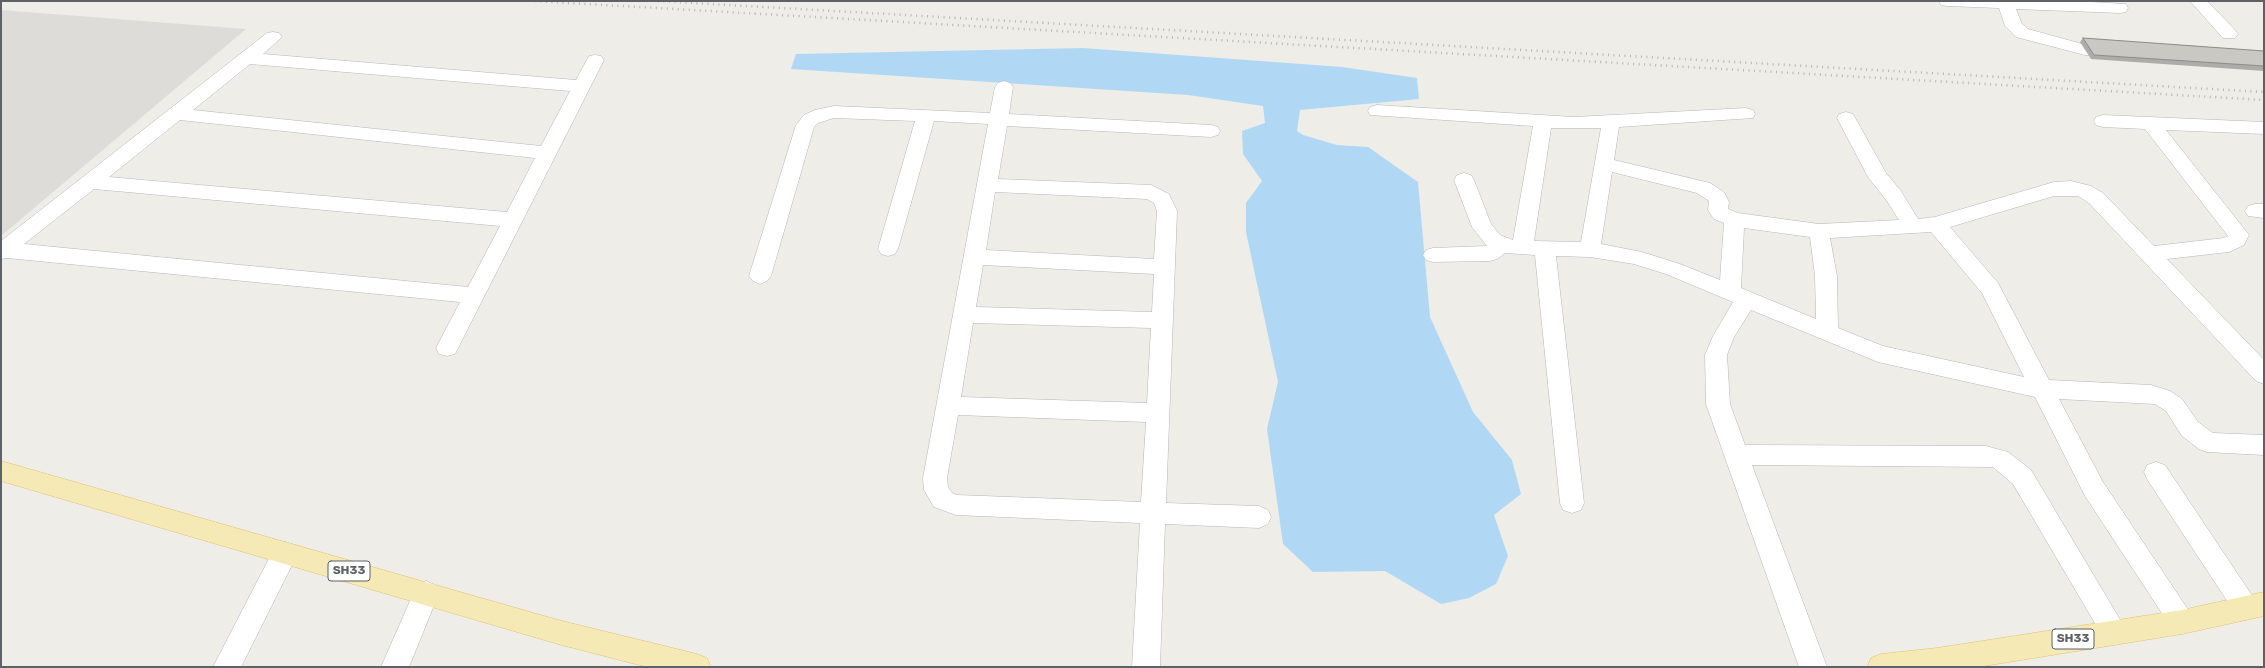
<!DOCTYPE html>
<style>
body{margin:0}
#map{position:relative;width:2265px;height:668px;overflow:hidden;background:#eeede7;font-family:Rubik,sans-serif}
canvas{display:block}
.frame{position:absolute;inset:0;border:2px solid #5e6165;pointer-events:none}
</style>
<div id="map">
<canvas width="2265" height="668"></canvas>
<div class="frame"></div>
</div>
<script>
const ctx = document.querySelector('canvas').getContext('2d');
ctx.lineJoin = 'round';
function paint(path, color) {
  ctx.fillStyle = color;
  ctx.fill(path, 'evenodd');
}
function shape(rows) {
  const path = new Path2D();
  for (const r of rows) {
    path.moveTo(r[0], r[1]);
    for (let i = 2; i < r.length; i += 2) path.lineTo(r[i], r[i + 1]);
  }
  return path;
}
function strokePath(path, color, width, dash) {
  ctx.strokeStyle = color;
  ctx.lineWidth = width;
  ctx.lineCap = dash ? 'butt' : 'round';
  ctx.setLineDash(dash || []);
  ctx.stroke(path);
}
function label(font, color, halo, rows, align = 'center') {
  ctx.font = font + ' Rubik,sans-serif';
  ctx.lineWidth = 3;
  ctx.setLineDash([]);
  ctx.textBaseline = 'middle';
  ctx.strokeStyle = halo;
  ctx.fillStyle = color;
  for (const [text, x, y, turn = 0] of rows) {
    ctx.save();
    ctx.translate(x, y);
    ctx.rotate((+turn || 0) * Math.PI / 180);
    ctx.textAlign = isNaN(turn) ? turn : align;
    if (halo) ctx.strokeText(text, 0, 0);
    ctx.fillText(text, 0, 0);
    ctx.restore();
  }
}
paint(shape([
 [1,10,246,29,1,236]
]), '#dddcd9');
paint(shape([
 [1083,48,1342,67,1417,78,1419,99,1300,110,1297,131,1303,135,1337,145,1368,147,1418,182,1430,317,1473,412,1512,460,1521,494,1494,515,1508,556,1496,584,1469,598,1441,604,1385,571,1313,572,1283,544,1267,429,1278,382,1246,232,1246,203,1262,181,1243,154,1242,131,1265,123,1263,106,1188,95,791,69,796,54]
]), '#b0d8f5');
const minor = shape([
 [1939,1,2073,1,2126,4,2128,8,2126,12,2120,13,2016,9,2022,24,2028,29,2086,45,2115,47,2121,48,2124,52,2121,56,2115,57,2085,55,2016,37,2005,26,1999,8,1947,6,1941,5,1939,1],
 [2190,1,2207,1,2235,30,2238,34,2235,38,2223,38,2190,1],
 [273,32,279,33,282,37,263,54,576,80,589,56,595,55,601,56,604,60,455,354,447,356,439,354,436,348,460,302,7,258,1,259,1,241,267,33,273,32],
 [250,64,570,91,541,146,193,110,250,64],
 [180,120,535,158,507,212,109,177,180,120],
 [94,189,500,226,468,287,24,244,94,189],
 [1004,81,1010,83,1013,87,1009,114,1211,125,1218,127,1220,131,1218,135,1211,137,1007,126,998,179,1151,185,1169,194,1177,211,1166,503,1259,506,1268,510,1271,517,1268,524,1259,528,1165,524,1160,667,1132,667,1140,523,956,515,934,507,924,490,923,478,988,124,934,121,898,249,895,254,888,256,881,254,878,249,915,121,834,118,818,123,814,127,771,276,767,281,760,284,753,281,749,276,796,125,804,115,815,110,834,106,990,113,995,87,998,83,1004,81],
 [995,192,1147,199,1154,203,1157,211,1154,259,986,250,995,192],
 [983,265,1154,274,1152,312,976,307,983,265],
 [973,323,1151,328,1147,403,961,397,973,323],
 [958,415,1146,422,1141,502,957,495,952,493,948,487,947,478,958,415],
 [1377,105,1574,117,1746,108,1753,110,1755,114,1753,118,1619,127,1614,160,1710,183,1724,192,1729,202,1728,209,1738,213,1819,224,1899,220,1887,201,1868,177,1837,118,1839,114,1846,112,1853,114,1886,173,1901,191,1918,219,1935,217,2054,182,2071,181,2091,186,2103,193,2154,246,2224,238,2228,236,2145,129,2103,127,2096,125,2094,121,2096,117,2103,115,2264,122,2264,134,2166,130,2249,235,2244,245,2229,252,2167,259,2264,360,2264,384,2256,381,2089,203,2078,196,2054,196,1950,227,1998,283,2049,380,2151,385,2170,391,2182,399,2198,422,2213,433,2264,435,2264,455,2207,452,2199,449,2182,436,2166,411,2155,404,2059,399,2103,482,2191,614,2195,622,2191,630,2182,634,2173,630,2085,496,2035,397,1878,362,1751,310,1734,337,1727,355,1730,404,1745,445,1986,446,2008,452,2031,470,2128,633,2124,642,2115,645,2106,642,2013,484,1993,467,1752,465,1827,667,1799,667,1706,404,1705,355,1713,336,1733,302,1666,274,1634,264,1590,257,1556,256,1584,503,1581,510,1572,513,1563,510,1560,503,1535,255,1505,253,1497,259,1490,261,1433,262,1426,260,1423,255,1426,250,1433,248,1487,246,1472,227,1454,180,1457,175,1464,173,1471,175,1474,180,1491,224,1500,235,1513,240,1533,126,1370,115,1368,111,1370,107,1377,105],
 [1551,128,1601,128,1581,242,1534,241,1551,128],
 [1612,172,1697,193,1709,201,1708,210,1711,215,1714,219,1724,223,1720,280,1680,264,1642,252,1601,244,1612,172],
 [1744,228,1810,237,1815,276,1816,319,1741,288,1744,228],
 [1931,232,1982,293,2024,377,1883,346,1838,328,1837,276,1830,238,1931,232],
 [2255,204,2264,204,2264,218,2248,216,2245,211,2248,206,2255,204],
 [2156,462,2165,465,2255,600,2259,608,2255,616,2246,620,2237,616,2147,479,2144,472,2147,465,2156,462],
 [285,542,294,545,298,553,241,667,213,667,276,545,285,542],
 [426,581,435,585,439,593,409,667,381,667,417,585,426,581]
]);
const major = shape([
 [1,461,558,620,697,654,707,658,711,667,647,667,558,644,1,481,1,461],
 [2264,592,2264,616,2182,634,1978,667,1867,667,1871,658,1881,654,1937,648,2182,610,2264,592]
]);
strokePath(minor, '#b4b6b9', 1);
strokePath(major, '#e1bf6d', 1);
paint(minor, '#fff');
paint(major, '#f5eab5');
strokePath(shape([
 [535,1,2264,100],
 [658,1,2264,92]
]), '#b4b5b5', 2.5, [1, 4.5]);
paint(shape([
 [2083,38,2264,51,2264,71,2091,59,2080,42]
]), '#aeaca8');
const building = shape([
 [2083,38,2264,51,2264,66,2094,55,2083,38]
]);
paint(building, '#cac8c3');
strokePath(building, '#8d8c88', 1);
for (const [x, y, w] of [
 [349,571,42],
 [2073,639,42]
]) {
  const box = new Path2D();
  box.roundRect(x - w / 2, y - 10, w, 20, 3);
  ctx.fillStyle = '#fff';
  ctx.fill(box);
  strokePath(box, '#5e6165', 1);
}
label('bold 12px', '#5e6165', null, [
 ["SH33",349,571],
 ["SH33",2073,639]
]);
</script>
